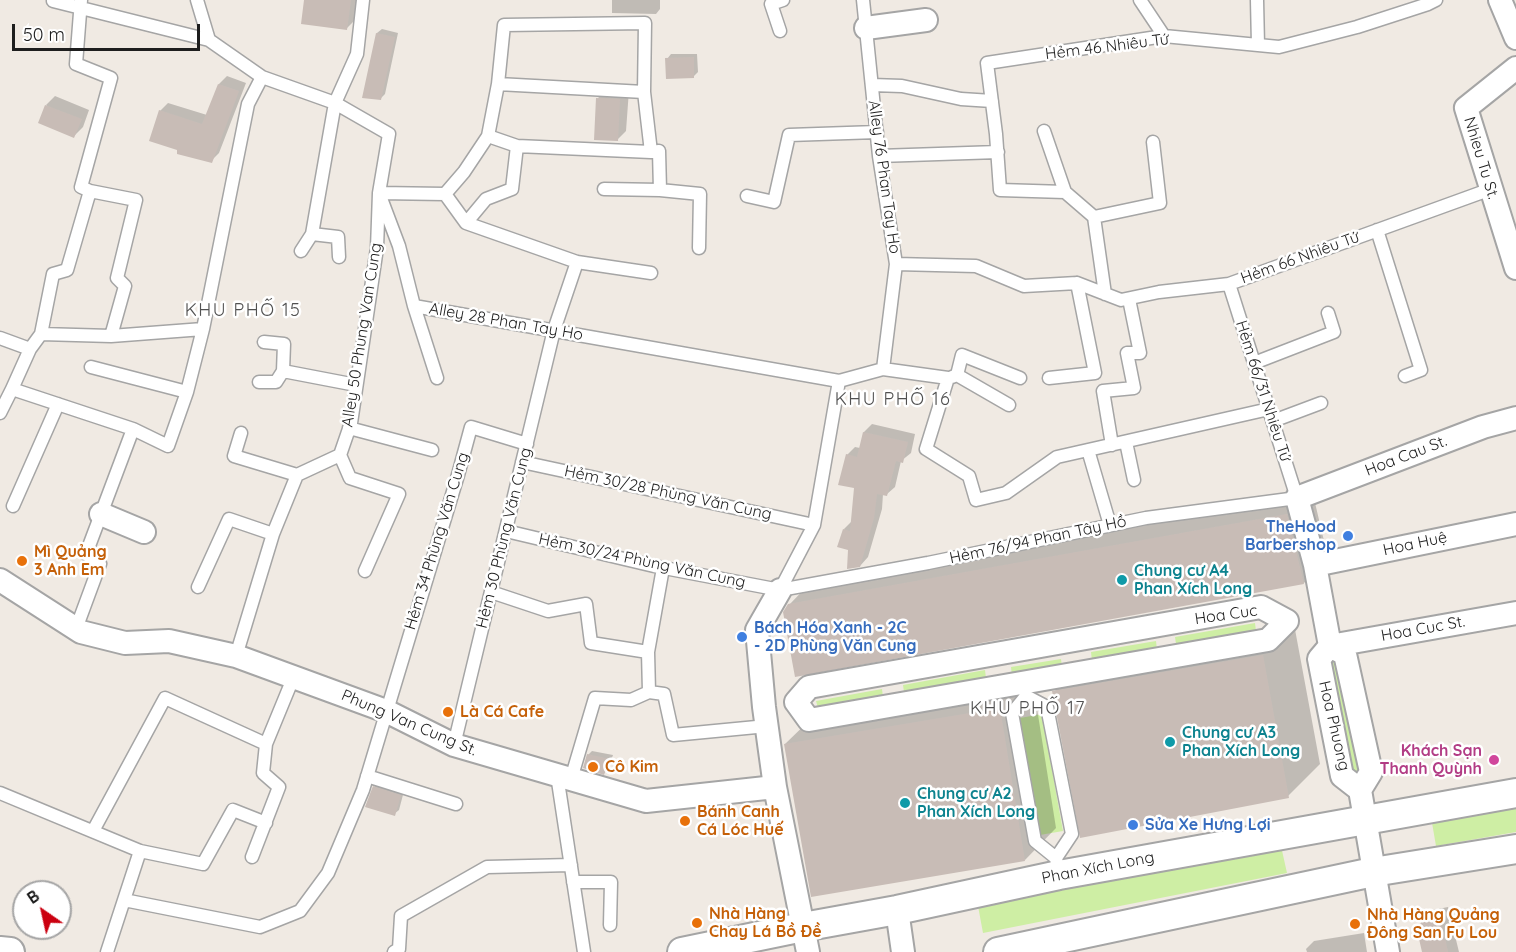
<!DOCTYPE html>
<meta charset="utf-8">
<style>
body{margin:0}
#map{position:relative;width:1516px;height:952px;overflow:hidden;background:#f0eae3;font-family:Quicksand,sans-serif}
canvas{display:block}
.north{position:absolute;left:12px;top:880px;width:60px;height:60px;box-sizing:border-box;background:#fff;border:2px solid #a5a5a5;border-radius:50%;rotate:326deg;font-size:16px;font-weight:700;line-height:24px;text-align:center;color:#1e1e1e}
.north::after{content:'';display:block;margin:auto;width:21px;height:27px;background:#cb0010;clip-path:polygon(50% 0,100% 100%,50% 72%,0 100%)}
.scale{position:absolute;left:12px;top:24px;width:188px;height:27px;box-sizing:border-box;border:3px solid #1e1e1e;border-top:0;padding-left:8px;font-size:18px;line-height:21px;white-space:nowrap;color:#1e1e1e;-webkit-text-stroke:4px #fff;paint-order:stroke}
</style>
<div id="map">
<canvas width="1516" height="952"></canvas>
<div class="north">B</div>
<div class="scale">50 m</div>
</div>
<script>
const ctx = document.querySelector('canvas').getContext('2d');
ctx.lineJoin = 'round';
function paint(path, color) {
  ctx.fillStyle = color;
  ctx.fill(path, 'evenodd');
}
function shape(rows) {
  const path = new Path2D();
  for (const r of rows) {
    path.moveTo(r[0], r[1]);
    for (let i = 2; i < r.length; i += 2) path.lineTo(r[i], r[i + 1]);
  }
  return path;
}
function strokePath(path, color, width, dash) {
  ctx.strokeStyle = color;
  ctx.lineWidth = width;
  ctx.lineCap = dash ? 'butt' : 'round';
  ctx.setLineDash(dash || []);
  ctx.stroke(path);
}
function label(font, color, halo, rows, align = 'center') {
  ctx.font = font + ' Quicksand,sans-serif';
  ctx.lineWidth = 5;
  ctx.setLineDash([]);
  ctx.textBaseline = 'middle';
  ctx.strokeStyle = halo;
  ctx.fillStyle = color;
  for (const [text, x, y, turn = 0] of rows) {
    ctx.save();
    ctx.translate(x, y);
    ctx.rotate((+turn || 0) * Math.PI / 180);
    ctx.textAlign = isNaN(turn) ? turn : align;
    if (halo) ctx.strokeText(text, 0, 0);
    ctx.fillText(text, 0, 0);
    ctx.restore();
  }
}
paint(shape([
 [1255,623,1256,631,1176,644,1175,637],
 [1156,641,1157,650,1092,661,1091,652],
 [1341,657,1362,772,1349,775,1328,660],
 [1061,659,1062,667,1012,676,1011,667],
 [985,670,986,678,904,692,903,685],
 [882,689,883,697,818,708,816,701],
 [1042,714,1063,831,1040,835,1020,718],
 [1516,802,1516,832,1436,846,1431,817],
 [1281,846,1287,873,983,933,978,906]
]), '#ceeea4');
paint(shape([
 [305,0,358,0,356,19,347,28],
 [612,0,660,0,660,9,656,14,612,13],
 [382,29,398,33,385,94,380,99,377,33],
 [671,54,697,54,698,72,694,76,667,59],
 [227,76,246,83,219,153,211,161,160,111,168,103,207,115,219,84],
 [607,89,629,90,626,131,617,140,598,98],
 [55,96,89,110,83,127,74,136,46,105],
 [872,424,915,434,911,453,901,461,895,487,887,494,883,494,882,509,868,557,860,566,850,549,844,529,852,521,855,487,847,455,855,447,860,448,864,432],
 [1312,490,1328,558,1304,583,789,605,814,579],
 [1294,624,1320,764,1288,796,1054,692,1086,660],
 [1032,677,1056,828,1025,860,785,744,817,713],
 [592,751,613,755,608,769,604,773,588,755],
 [378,783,404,791,399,810,394,814,374,787],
 [1448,907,1459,952,1424,952,1424,920,1433,910],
 [1364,933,1367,952,1307,952,1306,949,1314,941]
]), '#0003');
paint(shape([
 [304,0,351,0,347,30,301,24],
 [376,33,395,37,381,100,362,98],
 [694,57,694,78,666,79,665,58],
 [218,84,239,91,212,163,177,154,177,150,149,141,159,110,202,124],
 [596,98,620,99,618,141,594,140],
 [45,105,82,119,74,138,38,123],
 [863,432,908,442,903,463,896,461,887,496,877,494,874,518,860,567,847,569,848,550,837,547,843,529,850,531,854,488,838,485,846,454,857,457],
 [1287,514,1304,584,795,677,783,612,788,604],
 [1263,655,1289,798,1080,838,1052,691],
 [1000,708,1025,861,811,897,784,744],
 [587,754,610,759,604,775,583,768],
 [373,786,401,795,395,816,365,807],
 [1440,915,1448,952,1422,952,1417,930,1423,919]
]), '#c8bcb6');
const service = shape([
 [197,0,209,40,262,77,335,103,389,134,379,193,399,246,414,306,839,381],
 [863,0,879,156,896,264,883,369,948,378,926,449,969,476,976,500,1006,493,1057,457,1269,409],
 [1140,0,1164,36],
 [1257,0,1258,45],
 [53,1,209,40],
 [780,31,771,4,783,0],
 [872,85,902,86,961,99,992,101],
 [1044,131,1065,192,1094,217],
 [488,136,517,146,651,152,644,92],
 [651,152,659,151,660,190],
 [879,156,998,152],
 [604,189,660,190,700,194,699,248],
 [90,191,136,200,117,278,125,286,111,336],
 [1065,192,1000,190,996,134,987,63,1164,36,1279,47,1357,27,1428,4,1436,0],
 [445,194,466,223,577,262,651,273],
 [747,196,774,202,789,135,877,132],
 [466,223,486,199,512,189,517,146],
 [1377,230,1421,370,1405,376],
 [312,234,338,237,339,257],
 [301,251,312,234,335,103,357,54,363,0],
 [896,264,976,266,1024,286,1077,283,1121,300,1159,292,1229,284,1491,189],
 [1105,294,1094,217,1160,203,1153,142],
 [414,306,437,378],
 [41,334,53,274,67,270,90,191,81,187,111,78,76,64,81,0],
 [0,338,30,349],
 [264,342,284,344,283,371,356,385],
 [1254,363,1334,332,1328,313],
 [91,367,187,392],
 [957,375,962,355,1020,378],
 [952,377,957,375,1009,405],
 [1049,378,1095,373,1077,283],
 [259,382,276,382,283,371],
 [0,413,12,389],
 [1273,421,1321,403],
 [349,428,432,450],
 [133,429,168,446,187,392,203,329,248,104,262,77],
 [241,433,234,456,297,475],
 [1126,442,1134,480],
 [1112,445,1103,391,1134,388,1127,353,1140,353,1129,299],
 [1088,450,1110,525],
 [340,455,350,478,399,494,365,571],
 [522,462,814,525],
 [13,506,58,404],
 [506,531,654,566,780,590,928,563,1146,518,1297,498,1229,284],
 [198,587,229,519,273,534],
 [780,590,814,525,839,381,883,369],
 [491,592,548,611,586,604,591,643,648,652],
 [76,629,100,564,86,554,133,429,12,389,30,349,41,334,111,336,203,329],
 [236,656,273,534,297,475,340,455,351,423,377,248,379,193,445,194,464,172,488,136,498,84,644,92,645,23,504,25,498,84],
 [1023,684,1026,696,1012,713,1035,841,1056,858,1059,875],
 [649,692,664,694,673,735,767,726],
 [1026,696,1047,707,1072,834,1056,858],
 [454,745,554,330,577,262],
 [557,775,584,952],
 [367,776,456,804],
 [571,779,595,698,631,700,649,692,648,652,663,568],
 [0,793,140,851,203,864,233,810,266,823],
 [93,831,165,698,266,744],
 [252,857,279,787,263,773,266,744,294,676],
 [573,882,611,882,610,925],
 [124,900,260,927,300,911,328,873,363,790,458,475,471,427,527,444],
 [107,952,140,851],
 [394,952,399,949,401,916,487,867,571,865]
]);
const minor = shape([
 [1500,0,1516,38],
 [866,28,926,20],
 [1516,68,1466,108,1516,268],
 [101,514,144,532],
 [1315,565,1516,524],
 [0,580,81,632,125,643,169,641,236,656,386,711,454,745,646,801,775,787,808,952],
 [1330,646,1345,654,1371,772,1360,790,1388,952],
 [1330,646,1516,613],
 [796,702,809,720,1268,640,1287,621],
 [796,702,809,687,1261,607,1287,621],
 [775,787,764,707,757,630,780,590],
 [1360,790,1342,776,1319,659,1330,646,1315,565,1297,498,1483,427,1516,418],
 [897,910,903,952]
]);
const tertiary = shape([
 [0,951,10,952],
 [682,952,803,927,897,910,1059,875,1516,793],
 [998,952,1373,872,1516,849]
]);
strokePath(service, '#a5a5a5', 15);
strokePath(minor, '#a5a5a5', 26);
strokePath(tertiary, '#a5a5a5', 32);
strokePath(service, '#fff', 12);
strokePath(minor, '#fff', 22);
strokePath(tertiary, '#fff', 28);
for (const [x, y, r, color] of [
 [1348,536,6,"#3f7fe0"],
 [22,561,6,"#e8710a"],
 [1122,580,6,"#0f9aa8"],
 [742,637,6,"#3f7fe0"],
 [448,712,6,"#e8710a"],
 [1170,742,6,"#0f9aa8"],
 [1494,760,6,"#d1479c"],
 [593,767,6,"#e8710a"],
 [905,803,6,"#0f9aa8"],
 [685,821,6,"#e8710a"],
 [1133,825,6,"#3f7fe0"],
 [697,923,6,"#e8710a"],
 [1355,924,6,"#e8710a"]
]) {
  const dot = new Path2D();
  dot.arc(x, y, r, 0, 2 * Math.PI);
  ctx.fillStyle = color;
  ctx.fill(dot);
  strokePath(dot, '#fff', 2);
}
label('16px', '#1e1e1e', '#fff', [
 ["Hẻm 46 Nhiêu Tứ",1107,47,-7],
 ["Nhieu Tu St.",1481,158,73],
 ["Alley 76 Phan Tay Ho",884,177,82],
 ["Hẻm 66 Nhiêu Tứ",1300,258,-20],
 ["Alley 28 Phan Tay Ho",506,322,10],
 ["Alley 50 Phung Van Cung",362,335,-81],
 ["Hẻm 66/31 Nhiêu Tứ",1263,391,72],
 ["Hoa Cau St.",1406,456,-21],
 ["Hẻm 30/28 Phùng Văn Cung",668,493,12],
 ["Hẻm 30 Phùng Văn Cung",504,538,-76],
 ["Hẻm 76/94 Phan Tây Hồ",1038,540,-12],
 ["Hẻm 34 Phùng Văn Cung",437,541,-73],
 ["Hoa Huệ",1415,544,-12],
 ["Hẻm 30/24 Phùng Văn Cung",642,561,12],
 ["Hoa Cuc",1226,615,-8],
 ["Hoa Cuc St.",1423,629,-10],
 ["Phung Van Cung St.",409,723,23],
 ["Hoa Phuong",1334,726,77],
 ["Phan Xích Long",1098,868,-11]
]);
label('bold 16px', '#366cbe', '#fff', [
 ["TheHood",1336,527,"right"],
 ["Barbershop",1336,545,"right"],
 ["Bách Hóa Xanh - 2C",754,628],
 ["- 2D Phùng Văn Cung",754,646],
 ["Sửa Xe Hưng Lợi",1145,825]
], 'left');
label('bold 16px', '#c56008', '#fff', [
 ["Mì Quảng",34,552],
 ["3 Anh Em",34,570],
 ["Là Cá Cafe",460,712],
 ["Cô Kim",605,767],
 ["Bánh Canh",697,812],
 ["Cá Lóc Huế",697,830],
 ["Nhà Hàng",709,914],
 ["Chay Lá Bồ Đề",709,932],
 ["Nhà Hàng Quảng",1367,915],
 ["Đông San Fu Lou",1367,933]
], 'left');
label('bold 16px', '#0d838f', '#fff', [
 ["Chung cư A4",1134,571],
 ["Phan Xích Long",1134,589],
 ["Chung cư A3",1182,733],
 ["Phan Xích Long",1182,751],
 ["Chung cư A2",917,794],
 ["Phan Xích Long",917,812]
], 'left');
label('bold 16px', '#b23c85', '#fff', [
 ["Khách Sạn",1482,751],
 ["Thanh Quỳnh",1482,769]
], 'right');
ctx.letterSpacing = '1.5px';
label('18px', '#515151', '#fff', [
 ["KHU PHỐ 15",243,311],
 ["KHU PHỐ 16",893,400],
 ["KHU PHỐ 17",1028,709]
]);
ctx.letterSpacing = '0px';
</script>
